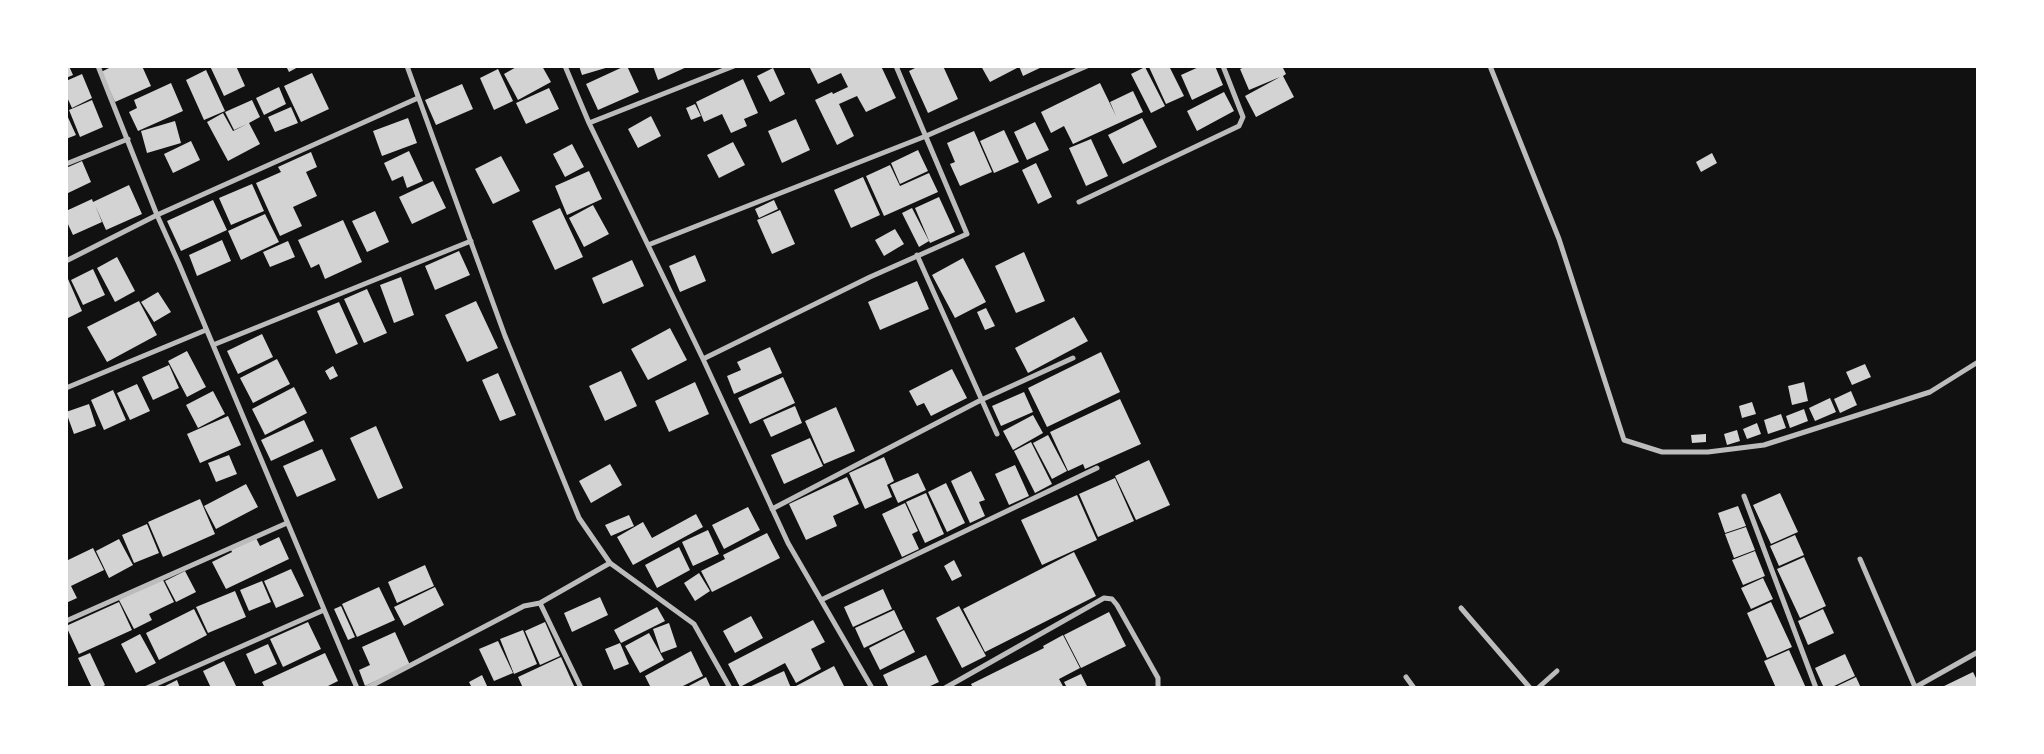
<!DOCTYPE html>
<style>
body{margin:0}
#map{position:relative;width:2044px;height:754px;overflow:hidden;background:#111;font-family:"Source Serif 4",serif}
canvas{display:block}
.frame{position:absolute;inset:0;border:68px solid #fff;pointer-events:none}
</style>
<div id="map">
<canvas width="2044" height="754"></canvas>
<div class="frame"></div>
</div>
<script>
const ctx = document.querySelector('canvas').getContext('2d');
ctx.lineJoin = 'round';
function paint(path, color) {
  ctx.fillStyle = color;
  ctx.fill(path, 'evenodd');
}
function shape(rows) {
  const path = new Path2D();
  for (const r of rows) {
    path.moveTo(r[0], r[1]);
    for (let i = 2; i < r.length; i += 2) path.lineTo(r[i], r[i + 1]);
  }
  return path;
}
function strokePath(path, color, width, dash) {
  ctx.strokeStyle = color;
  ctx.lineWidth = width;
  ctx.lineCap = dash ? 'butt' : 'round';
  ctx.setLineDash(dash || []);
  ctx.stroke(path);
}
paint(shape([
 [66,66,69,66,73,75,66,78],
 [113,66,142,66,151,86,115,102,101,72],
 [210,66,236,66,245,86,224,96],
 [286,66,300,66,289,72],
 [518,66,542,66,551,82,518,100,504,74],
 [579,66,609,66,609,67,582,75],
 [625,66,627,66,639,92,598,110,586,84],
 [653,66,689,66,658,80],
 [809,66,881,66,896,98,866,112,857,96,839,104,854,136,837,145,815,100,832,92,833,94,848,87,841,73,818,84],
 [919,66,943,66,958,99,928,113,909,71],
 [981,66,1016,66,1017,68,990,82],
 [1019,66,1044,66,1023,76],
 [1151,66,1169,66,1184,96,1166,104,1149,67],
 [1201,66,1215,66,1223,85,1192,100,1181,75],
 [1247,66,1282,66,1286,74,1283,76,1294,97,1256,117,1245,96,1280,77,1249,90,1240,69],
 [1145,67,1165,106,1151,113,1131,74],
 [773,68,785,94,770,102,757,76],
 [498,69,513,101,494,110,480,78],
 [206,70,225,111,204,120,186,80],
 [312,73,329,109,301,122,284,86],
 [82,74,92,98,72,108,66,95,66,81],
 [743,79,758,113,744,119,747,126,731,133,722,114,704,122,696,102],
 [171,83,183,111,138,131,129,112,137,108,134,100],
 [1100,83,1116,116,1110,102,1133,91,1143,112,1073,144,1064,126,1051,133,1041,112],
 [462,84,473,109,436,125,425,100],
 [279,87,286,104,264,115,256,98],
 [549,88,559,109,526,124,516,103],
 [1224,92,1234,111,1197,131,1187,111],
 [92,100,103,127,80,137,69,110],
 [252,100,260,117,249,123,260,144,228,161,207,122,223,113,233,131,247,124,234,130,225,112],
 [695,104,701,116,691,120,686,108],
 [291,107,298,123,275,132,268,117],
 [66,113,76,135,66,139],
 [651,116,661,136,638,148,628,129],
 [408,118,417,143,382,156,373,131],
 [1142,118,1157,147,1123,164,1108,135],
 [796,119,810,150,782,163,768,131],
 [175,121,181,143,147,153,141,131],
 [1035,122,1049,150,1027,160,1014,132],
 [1004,130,1019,162,994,173,980,141],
 [974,131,992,172,960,186,950,164,955,162,947,143],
 [1091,139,1108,176,1086,186,1069,148],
 [191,141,200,160,173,173,164,154],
 [733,142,745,165,719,178,707,155],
 [572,144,584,167,565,177,553,154],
 [918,150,928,171,900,184,891,163],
 [409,151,423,181,407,188,403,176,392,181,384,163],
 [311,152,317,167,306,172,317,196,293,207,302,226,280,236,256,183,281,172,278,167],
 [1712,153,1717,163,1701,172,1696,162],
 [501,156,520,191,493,204,475,169],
 [82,161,91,182,66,194,66,176,68,175,66,168],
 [1036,163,1052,197,1038,204,1022,170],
 [890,165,900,186,929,173,938,192,884,216,866,176],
 [589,171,602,199,567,215,555,186],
 [863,177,880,215,851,228,834,190],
 [433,181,446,208,412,224,399,197],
 [252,184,264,211,231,225,219,198],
 [129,185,142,214,106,230,95,205,102,222,73,235,66,220,66,211,92,199,93,202],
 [939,197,955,232,930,243,915,208],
 [213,200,227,230,181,251,167,221],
 [774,200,778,209,759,218,755,209],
 [593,205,609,234,584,247,569,218],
 [560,208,583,257,555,270,532,221],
 [912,208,929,241,919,247,902,213],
 [780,210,795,244,772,254,757,220],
 [375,211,389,242,367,252,352,221],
 [265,214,279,242,241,260,228,231],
 [343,220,362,262,325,279,319,264,311,268,298,240],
 [895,229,904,244,884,256,875,240],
 [222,240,231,261,197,276,189,255],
 [288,241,295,257,270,267,263,252],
 [459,251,470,275,435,290,425,266],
 [1024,252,1045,301,1016,313,995,266],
 [695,255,706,281,680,292,669,266],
 [117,257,135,291,115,302,97,268],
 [963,258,986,302,955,318,932,275],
 [632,260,644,286,603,304,592,278],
 [93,269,105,295,83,305,71,280],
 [401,277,414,315,394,323,380,285],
 [68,279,82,311,66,319,66,280],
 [917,281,929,309,880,330,868,302],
 [367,289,387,333,364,343,344,299],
 [158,292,171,312,154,322,141,302],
 [139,301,157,335,107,362,87,327],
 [476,301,498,348,467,362,445,315],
 [339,302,358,344,336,354,317,311],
 [986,308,995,326,985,330,977,312],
 [1074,317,1088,341,1028,373,1015,348],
 [670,328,687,360,648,380,631,349],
 [262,334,273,357,238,374,227,351],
 [770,347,782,373,734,394,727,376,741,370,737,362],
 [187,351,206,387,187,397,168,361],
 [1101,352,1120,392,1047,427,1028,388],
 [277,359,290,384,253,403,240,378],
 [1865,364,1871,377,1852,385,1846,372],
 [169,365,179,388,153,400,142,377],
 [333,366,338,376,330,380,325,371],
 [952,369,967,398,931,416,924,403,917,406,909,391],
 [621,371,637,406,605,421,589,386],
 [498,373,516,415,500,421,482,380],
 [783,377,795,403,750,424,738,398],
 [695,382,709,414,669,432,655,401],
 [1804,382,1808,401,1792,405,1788,386],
 [137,384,150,411,130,420,117,393],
 [294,387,307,413,265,435,252,409],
 [113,390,126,420,104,430,91,400],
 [213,391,225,414,198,428,186,405],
 [1851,391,1857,405,1840,413,1834,399],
 [1024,392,1033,412,1001,426,992,406],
 [1830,398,1836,412,1815,421,1809,408],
 [1120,399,1141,444,1085,469,1083,464,1068,471,1050,432],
 [1752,402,1756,414,1742,418,1739,406],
 [89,404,96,426,74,434,66,412],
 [795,406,802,423,771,437,763,420],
 [836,407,855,451,824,464,805,421],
 [1804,409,1808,421,1790,428,1786,416],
 [1781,414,1786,428,1768,434,1764,420],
 [1033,415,1043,433,1013,450,1003,431],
 [228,416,241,445,200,463,187,434],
 [304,420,314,441,271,461,261,440],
 [1757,423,1761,434,1747,439,1743,429],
 [376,426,403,488,378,499,350,438],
 [1737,430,1740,441,1727,445,1724,434],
 [1706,434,1706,442,1692,443,1691,435],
 [1048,435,1067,471,1052,479,1033,443],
 [810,438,823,466,784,484,771,455],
 [1031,442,1052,484,1035,493,1014,451],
 [322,449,336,480,297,497,283,466],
 [229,455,237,474,216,482,208,463],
 [884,457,894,481,887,485,892,497,865,509,849,473],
 [1149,460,1170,505,1136,520,1115,476],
 [610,464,622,485,591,503,579,481],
 [1015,465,1029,496,1009,505,995,474],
 [971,471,985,500,979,502,985,516,970,523,951,481],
 [918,473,926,490,898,503,890,485],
 [847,477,859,504,833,516,837,526,806,540,789,504],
 [1115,478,1134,521,1098,537,1079,494],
 [946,483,965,523,947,532,928,492],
 [246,484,258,507,216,529,204,506],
 [926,493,944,534,925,543,906,502],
 [1780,493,1798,532,1771,544,1753,505],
 [1077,495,1097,540,1042,565,1021,520],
 [200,499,215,534,163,557,148,522],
 [905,503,918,531,912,534,919,549,902,557,882,514],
 [1738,506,1746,526,1725,533,1718,513],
 [748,507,760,530,724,549,712,525],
 [696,514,703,527,633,565,617,537,643,522,652,538],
 [629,515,634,526,611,536,605,525],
 [147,524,159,553,134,563,122,535],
 [1746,527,1755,550,1734,558,1725,534],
 [708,530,719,554,693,566,682,542],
 [767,533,780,558,712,592,701,571,725,559,723,555],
 [1795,535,1804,555,1779,566,1770,546],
 [279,537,289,559,226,589,212,562,232,552,231,550,256,538,260,546],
 [119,539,133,565,109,578,96,551],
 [679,547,690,570,657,588,645,565],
 [93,548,104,570,71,586,77,598,66,603,66,561],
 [1755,551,1765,576,1743,585,1732,560],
 [1074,552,1096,596,985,652,963,609],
 [1804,557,1826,606,1800,618,1777,569],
 [954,560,962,576,952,581,944,566],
 [425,565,434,586,397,603,388,582],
 [291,569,304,596,276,608,264,581],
 [185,571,196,592,176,602,165,581],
 [699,573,710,591,695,601,684,583],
 [162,578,174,602,149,614,152,620,134,629,119,600],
 [1763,578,1773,599,1751,609,1741,588],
 [262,581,271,602,249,611,240,590],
 [379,587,395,620,357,637,342,604],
 [435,587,444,605,404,626,394,607],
 [883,589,892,609,853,627,844,607],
 [235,591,246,617,208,633,196,607],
 [600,597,608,615,572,632,564,613],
 [119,602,132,630,79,654,66,626],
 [1771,602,1792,647,1767,658,1747,613],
 [341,606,355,637,348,640,334,609],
 [959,606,986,656,962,668,936,618],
 [657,607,665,621,621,643,614,630],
 [194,609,207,635,159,660,146,633],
 [1823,609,1834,633,1808,645,1798,621],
 [894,610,903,629,864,648,855,628],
 [1109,612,1126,646,1081,668,1064,635],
 [751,616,763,638,735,653,723,631],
 [813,620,825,642,811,649,821,669,796,683,785,663,740,687,728,664],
 [308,622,321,649,283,667,270,639],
 [545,622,560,656,540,665,525,631],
 [669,623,677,647,661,653,653,629],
 [523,630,537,664,514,674,500,639],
 [904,630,915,652,880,670,869,648],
 [395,632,410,665,365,686,359,670,370,665,362,647],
 [649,633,664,660,640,673,625,646],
 [140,634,156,663,136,673,121,644],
 [1063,635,1080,668,1059,679,1064,688,973,688,971,684,1044,648,1043,646],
 [498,641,513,673,494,681,479,649],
 [620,643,629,664,614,670,605,649],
 [268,644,277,664,255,674,246,654],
 [1789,650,1806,688,1776,688,1764,661],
 [691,651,703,676,679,688,651,688,645,676],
 [90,653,105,685,100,688,92,688,78,658],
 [325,653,338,681,324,688,265,688,262,682],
 [1845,654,1855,676,1830,688,1824,688,1815,668],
 [926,655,939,682,926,688,889,688,883,675],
 [561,657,575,688,523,688,518,677],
 [224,661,237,688,211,688,203,671],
 [834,666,845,688,796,688,796,686],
 [784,671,791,688,747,688],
 [1973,672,1978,682,1978,688,1940,688],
 [1081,674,1088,688,1067,688,1064,682],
 [482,675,488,688,472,688,469,682],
 [706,677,711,688,685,688],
 [1856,677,1861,688,1833,688],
 [177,680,180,688,161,688]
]), '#d3d3d3');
strokePath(shape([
 [98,66,157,215,179,264,357,688],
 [407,66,505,336,579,518,610,563,694,624,730,688],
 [565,66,589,123,703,359,788,543,872,688],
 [1490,66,1559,239,1624,440,1662,452,1708,452,1764,445,1930,392,1978,362],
 [589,123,734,66],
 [66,164,128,139],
 [1079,202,1239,126,1243,117,1223,66],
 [648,245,926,136,1087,66],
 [917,255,997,434],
 [66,261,157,215,418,98],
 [213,345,471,241],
 [703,359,870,277,967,234,896,66],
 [66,388,206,330],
 [1744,496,1816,688],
 [772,509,981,400,1073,358],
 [1860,559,1915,687],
 [821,600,1097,468],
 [540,603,581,688],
 [1461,608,1530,688],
 [66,621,287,523],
 [1406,677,1414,688],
 [147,688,324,610],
 [367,688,524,606,540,603,610,563],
 [945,688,1104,598,1112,599,1117,605,1158,678,1158,688],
 [1538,688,1557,671],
 [1914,688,1978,652]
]), '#bcbcbc', 5);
</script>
